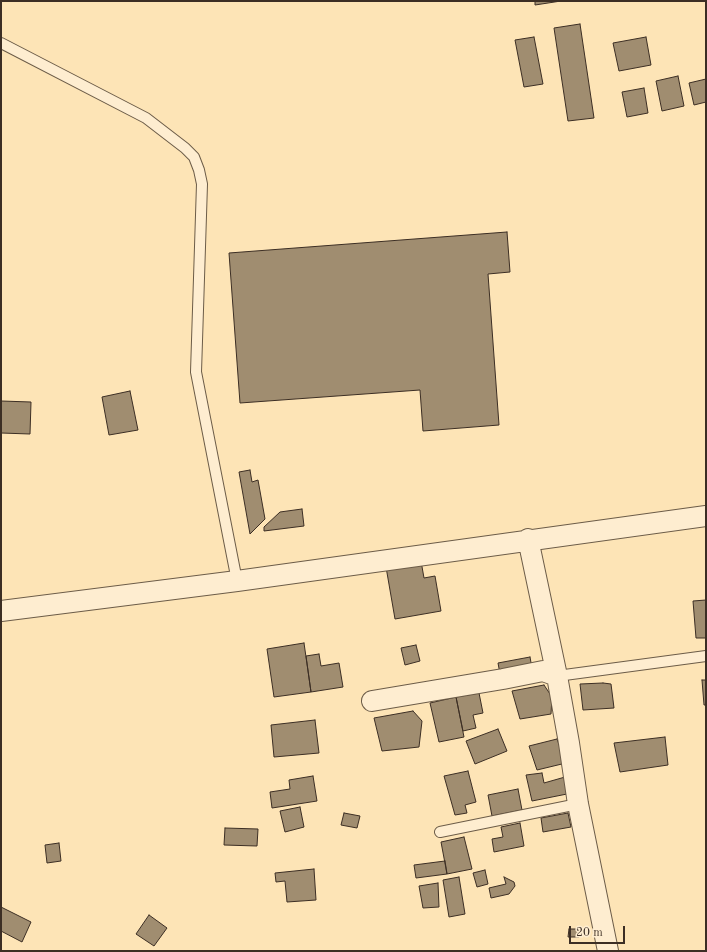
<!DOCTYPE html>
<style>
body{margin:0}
#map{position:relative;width:707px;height:952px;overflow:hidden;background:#fde4b6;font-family:"Old Standard TT",serif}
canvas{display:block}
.frame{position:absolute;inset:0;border:2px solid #3c2e24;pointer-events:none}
.scale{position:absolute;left:569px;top:926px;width:56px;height:18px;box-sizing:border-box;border:2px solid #3c2e24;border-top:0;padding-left:5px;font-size:12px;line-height:14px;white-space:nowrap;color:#3c2e24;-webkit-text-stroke:3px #feedd0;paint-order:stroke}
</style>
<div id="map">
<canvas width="707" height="952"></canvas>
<div class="frame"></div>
<div class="scale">20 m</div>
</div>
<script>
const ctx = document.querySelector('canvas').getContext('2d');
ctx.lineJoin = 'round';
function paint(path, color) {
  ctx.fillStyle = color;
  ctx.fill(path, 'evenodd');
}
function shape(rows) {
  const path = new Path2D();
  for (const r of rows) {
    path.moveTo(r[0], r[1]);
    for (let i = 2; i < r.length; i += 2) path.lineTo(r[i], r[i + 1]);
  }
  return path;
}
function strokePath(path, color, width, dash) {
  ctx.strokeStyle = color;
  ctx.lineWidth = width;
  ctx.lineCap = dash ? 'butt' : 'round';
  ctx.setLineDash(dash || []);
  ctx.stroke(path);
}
const building = shape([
 [535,1,561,1,535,5,535,1],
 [580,24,594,118,568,121,554,28,580,24],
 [534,37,543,84,524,87,515,40,534,37],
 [646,37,651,65,619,71,613,43,646,37],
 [678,76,684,106,662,111,656,81,678,76],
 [706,79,706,102,694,105,689,83,706,79],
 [644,88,648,113,627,117,622,92,644,88],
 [507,232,510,272,488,274,499,425,423,431,420,390,240,403,229,253,507,232],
 [130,391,138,430,109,435,102,397,130,391],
 [1,401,31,402,30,434,1,433,1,401],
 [250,470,252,482,258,480,265,519,250,534,239,472,250,470],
 [302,509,304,526,264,531,264,527,280,512,302,509],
 [421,561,424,578,435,576,441,611,395,619,386,567,421,561],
 [706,600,706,638,696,638,693,601,706,600],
 [304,643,311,692,274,697,267,649,304,643],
 [416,645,420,661,405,665,401,648,416,645],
 [319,654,321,666,339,663,343,687,311,692,306,656,319,654],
 [530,657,532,668,500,674,498,663,530,657],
 [702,680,706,680,706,705,704,705,702,680],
 [603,683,611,684,614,708,583,710,580,684,603,683],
 [544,685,552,697,551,714,520,719,512,691,544,685],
 [479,693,483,713,473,715,476,728,463,731,456,697,479,693],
 [456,697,464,737,439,742,430,703,456,697],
 [413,711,422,721,419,747,382,751,374,718,413,711],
 [315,720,319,753,274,757,271,725,315,720],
 [498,729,507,751,475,764,466,741,498,729],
 [665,737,668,765,620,772,614,743,665,737],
 [557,739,566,763,537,770,529,746,557,739],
 [468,771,476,802,465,805,467,813,455,815,444,776,468,771],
 [542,773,544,783,565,777,567,794,532,801,526,775,542,773],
 [313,776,317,801,272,808,270,792,290,789,289,780,313,776],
 [518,789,522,810,492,816,488,795,518,789],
 [300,807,304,827,285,832,280,811,300,807],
 [344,813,360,816,357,828,341,825,344,813],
 [568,813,571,827,543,832,541,818,568,813],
 [520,823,524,846,494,852,492,839,503,837,501,827,520,823],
 [225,828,258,829,257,846,224,845,225,828],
 [464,837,472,869,447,874,441,842,464,837],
 [59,843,61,861,47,863,45,845,59,843],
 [445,861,447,874,416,878,414,865,445,861],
 [314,869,316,900,287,902,285,881,276,882,275,873,314,869],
 [485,870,488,884,477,887,473,873,485,870],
 [459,877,465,914,449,917,443,880,459,877],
 [504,877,514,882,515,886,509,894,491,898,489,888,506,884,504,877],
 [438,883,439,907,423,908,419,886,438,883],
 [1,907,31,922,22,942,1,931,1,907],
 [149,915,167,928,154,946,136,934,149,915],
 [569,929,579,929,579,937,568,937,569,929]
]);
paint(building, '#a08d70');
strokePath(building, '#3c2e24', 1);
const lane = shape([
 [1,43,146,118,185,148,194,157,199,170,202,184,196,372,237,581],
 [557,676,706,656],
 [440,832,578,804]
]);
const street = shape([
 [528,539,557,676,569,743,578,804,608,951],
 [1,611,237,581,706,516],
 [372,701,503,679,543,671,557,676]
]);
strokePath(lane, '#6c5c48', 12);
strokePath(street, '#6c5c48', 22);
strokePath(lane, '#feedd0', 10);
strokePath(street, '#feedd0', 20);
</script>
